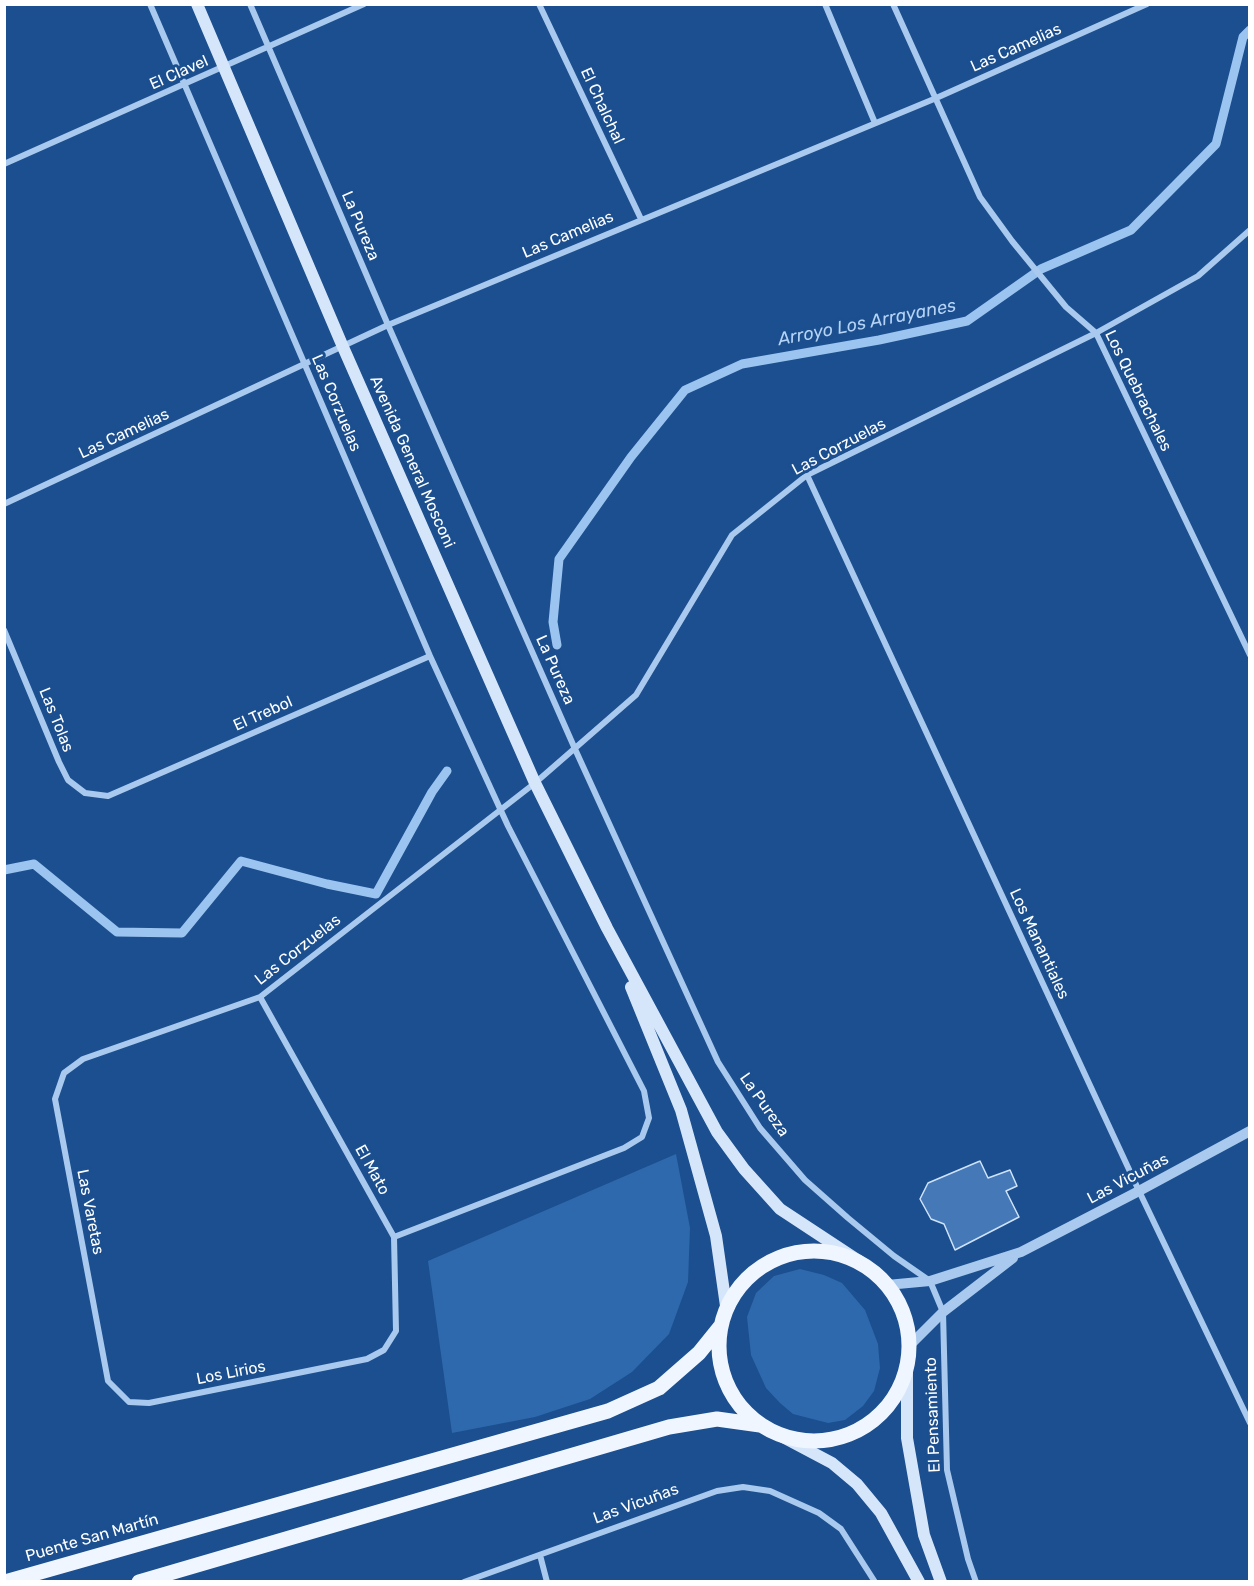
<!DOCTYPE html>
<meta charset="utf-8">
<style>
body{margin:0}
#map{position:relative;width:1254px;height:1586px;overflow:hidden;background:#1b4f8f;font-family:Rubik,sans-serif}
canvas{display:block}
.frame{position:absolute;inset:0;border:6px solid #fff;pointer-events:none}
</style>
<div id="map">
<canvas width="1254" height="1586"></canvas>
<div class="frame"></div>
</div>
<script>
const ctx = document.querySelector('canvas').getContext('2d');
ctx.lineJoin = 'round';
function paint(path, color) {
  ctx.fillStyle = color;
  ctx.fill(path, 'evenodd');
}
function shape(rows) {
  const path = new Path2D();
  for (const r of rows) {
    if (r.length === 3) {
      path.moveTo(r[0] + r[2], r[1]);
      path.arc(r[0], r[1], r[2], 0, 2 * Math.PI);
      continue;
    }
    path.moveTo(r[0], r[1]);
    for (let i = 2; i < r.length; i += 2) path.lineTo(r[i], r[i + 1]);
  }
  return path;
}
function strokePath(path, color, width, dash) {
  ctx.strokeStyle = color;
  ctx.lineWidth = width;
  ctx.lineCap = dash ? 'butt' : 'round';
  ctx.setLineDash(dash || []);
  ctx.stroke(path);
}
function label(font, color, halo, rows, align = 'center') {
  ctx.font = font + ' Rubik,sans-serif';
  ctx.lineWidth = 6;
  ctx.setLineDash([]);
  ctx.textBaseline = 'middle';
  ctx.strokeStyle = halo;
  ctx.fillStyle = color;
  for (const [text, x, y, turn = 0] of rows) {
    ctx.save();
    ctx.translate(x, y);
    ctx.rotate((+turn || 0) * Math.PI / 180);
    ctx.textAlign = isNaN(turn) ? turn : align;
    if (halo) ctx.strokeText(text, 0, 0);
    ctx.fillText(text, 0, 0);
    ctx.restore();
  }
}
paint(shape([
 [676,1154,690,1228,688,1282,669,1334,632,1372,590,1399,535,1417,452,1433,428,1261],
 [800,1269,824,1275,842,1283,865,1310,878,1344,880,1368,874,1391,863,1406,845,1420,828,1423,793,1414,780,1403,766,1388,751,1355,747,1317,756,1293,774,1276]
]), '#2e69ad');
strokePath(shape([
 [557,645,553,622,559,559,631,457,685,390,742,364,879,340,967,321,1041,269,1131,230,1216,144,1243,37,1250,30],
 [4,870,34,864,117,932,182,933,241,861,327,884,376,894,432,792,447,771]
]), '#9cc4f0', 9);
const building = shape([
 [980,1161,988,1178,1010,1170,1017,1186,1006,1191,1019,1217,955,1250,944,1224,931,1219,920,1199,928,1183,980,1161]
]);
paint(building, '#4478b7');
strokePath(building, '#cfe3fa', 1.5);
strokePath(shape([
 [150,4,430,656,508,826,644,1091,649,1118,642,1137,624,1148,394,1237],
 [250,4,388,325,575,749,718,1062,760,1128,805,1180,848,1218,894,1256,930,1281,943,1312,947,1470,968,1559,976,1582],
 [539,4,641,219],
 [825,4,875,123],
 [893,4,980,197,1012,241,1066,307,1096,333,1250,655],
 [4,164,364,4],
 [807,475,1139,1191,1250,1423],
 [4,504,388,325,934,99,1147,4],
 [4,630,59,762,68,780,85,793,108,796,430,656],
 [260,997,394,1237,396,1331,384,1350,367,1359,149,1403,129,1402,108,1381,55,1099,64,1073,83,1059,260,997,535,783,636,695,732,535,807,475,1096,333,1198,276,1250,230],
 [540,1555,547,1582],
 [464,1582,717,1491,743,1487,770,1491,819,1513,841,1529,875,1582]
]), '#a9c9ee', 6);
strokePath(shape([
 [887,1285,930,1281,1021,1252,1139,1191,1250,1131],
 [910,1345,943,1312,1013,1258]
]), '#a9c9ee', 10);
strokePath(shape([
 [197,4,343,347,535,783,607,928,717,1132,744,1169,780,1209,862,1263],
 [631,987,681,1110,716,1236,726,1306],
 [907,1371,907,1438,924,1535,941,1582],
 [781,1436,832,1463,857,1484,881,1513,919,1582]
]), '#d6e6fa', 12);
strokePath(shape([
 [814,1346,95],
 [5,1582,608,1411,659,1388,699,1353,720,1327],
 [139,1582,669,1427,717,1419,760,1425]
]), '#f0f6ff', 15);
label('16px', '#fff', '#1b4f8f', [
 ["Las Camelias",1016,48,-24],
 ["El Clavel",179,73,-24],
 ["El Chalchal",602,106,65],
 ["La Pureza",360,226,67],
 ["Las Camelias",568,235,-23],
 ["Los Quebrachales",1138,391,64],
 ["Las Corzuelas",336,403,67],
 ["Las Camelias",124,434,-25],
 ["Las Corzuelas",839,447,-28],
 ["Avenida General Mosconi",412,462,66],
 ["La Pureza",555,670,66],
 ["El Trebol",263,714,-24],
 ["Las Tolas",56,720,68],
 ["Los Manantiales",1039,944,65],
 ["Las Corzuelas",298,950,-38],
 ["La Pureza",764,1105,55],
 ["El Mato",372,1170,61],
 ["Las Vicuñas",1128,1179,-28],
 ["Las Varetas",90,1212,79],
 ["Los Lirios",231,1373,-11],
 ["El Pensamiento",933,1415,-92],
 ["Las Vicuñas",636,1504,-20],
 ["Puente San Martín",92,1538,-16]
]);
label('italic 18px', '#b5d3f5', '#1b4f8f', [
 ["Arroyo Los Arrayanes",867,323,-11]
]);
</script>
